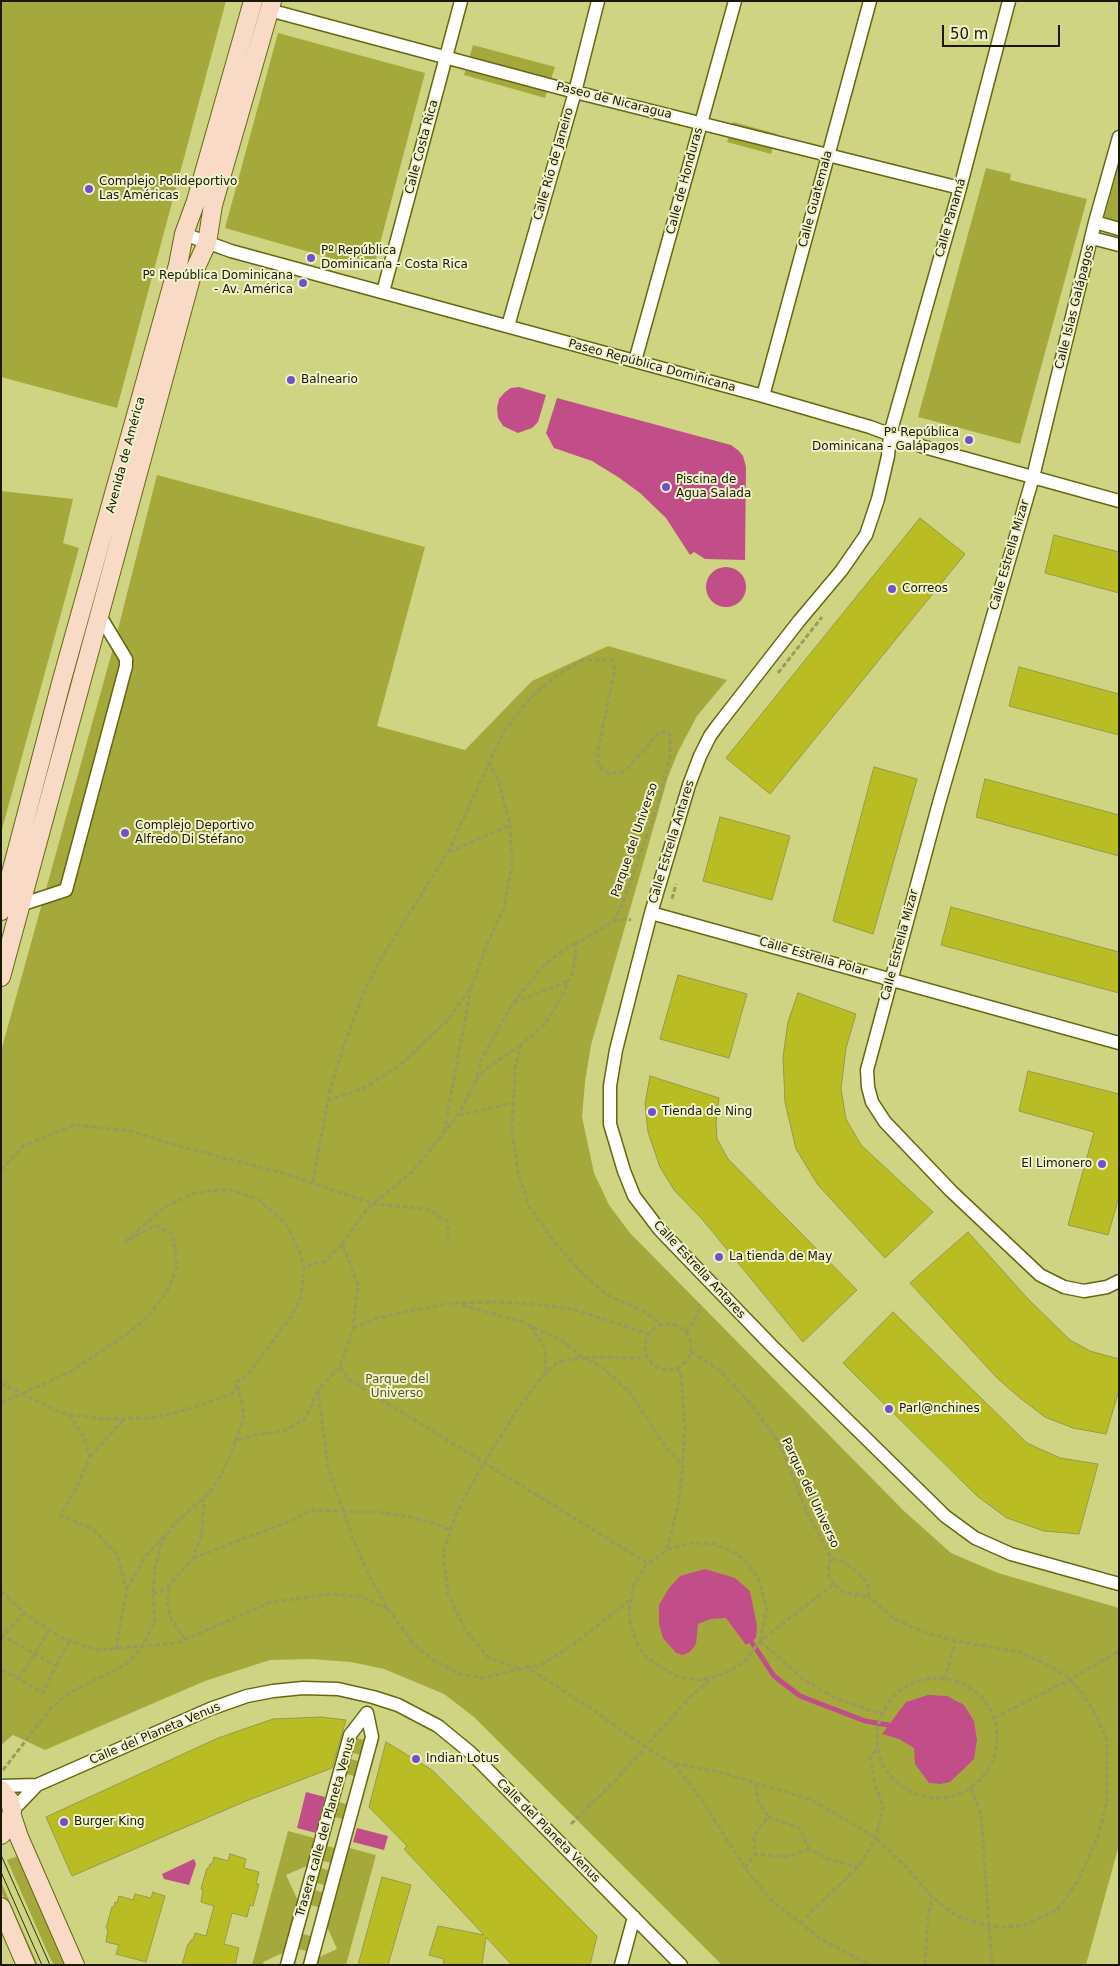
<!DOCTYPE html>
<meta charset="utf-8">
<style>
body{margin:0}
#map{position:relative;width:1120px;height:1966px;overflow:hidden;background:#cfd483;font-family:"DejaVu Sans",sans-serif}
canvas{display:block}
.frame{position:absolute;inset:0;border:2px solid #191900;pointer-events:none}
.scale{position:absolute;left:942px;top:25px;width:118px;height:22px;box-sizing:border-box;border:2px solid #191900;border-top:0;padding-left:6px;font-size:15px;line-height:18px;white-space:nowrap;color:#191900;-webkit-text-stroke:4px #eff2ca;paint-order:stroke}
</style>
<div id="map">
<canvas width="1120" height="1966"></canvas>
<div class="frame"></div>
<div class="scale">50 m</div>
</div>
<script>
const ctx = document.querySelector('canvas').getContext('2d');
ctx.lineJoin = 'round';
function paint(path, color) {
  ctx.fillStyle = color;
  ctx.fill(path, 'evenodd');
}
function shape(rows) {
  const path = new Path2D();
  for (const r of rows) {
    if (r.length === 3) {
      path.moveTo(r[0] + r[2], r[1]);
      path.arc(r[0], r[1], r[2], 0, 2 * Math.PI);
      continue;
    }
    path.moveTo(r[0], r[1]);
    for (let i = 2; i < r.length; i += 2) path.lineTo(r[i], r[i + 1]);
  }
  return path;
}
function strokePath(path, color, width, dash) {
  ctx.strokeStyle = color;
  ctx.lineWidth = width;
  ctx.lineCap = dash ? 'butt' : 'round';
  ctx.setLineDash(dash || []);
  ctx.stroke(path);
}
function label(font, color, halo, rows, align = 'center') {
  ctx.font = font + ' "DejaVu Sans",sans-serif';
  ctx.lineWidth = 4;
  ctx.setLineDash([]);
  ctx.textBaseline = 'middle';
  ctx.strokeStyle = halo;
  ctx.fillStyle = color;
  for (const [text, x, y, turn = 0] of rows) {
    ctx.save();
    ctx.translate(x, y);
    ctx.rotate((+turn || 0) * Math.PI / 180);
    ctx.textAlign = isNaN(turn) ? turn : align;
    if (halo) ctx.strokeText(text, 0, 0);
    ctx.fillText(text, 0, 0);
    ctx.restore();
  }
}
paint(shape([
 [1,1,226,1,117,408,1,377],
 [278,33,425,73,373,270,225,228],
 [473,45,555,67,545,98,464,75],
 [733,122,777,134,771,154,727,142],
 [1119,164,1119,230,1102,226],
 [986,168,1011,174,1010,180,1087,199,1020,444,918,417],
 [157,475,425,547,377,726,465,750,532,681,608,646,727,680,697,716,678,752,668,777,591,1045,585,1082,582,1117,594,1173,609,1205,630,1233,904,1511,951,1553,998,1573,1119,1608,1119,1845,1086,1965,722,1965,474,1717,444,1694,384,1669,351,1662,311,1659,270,1660,205,1681,45,1750,13,1735,1,1745,1,1051,115,641],
 [1,491,73,499,63,543,79,548,1,833],
 [353,1737,368,1741,364,1756,349,1752],
 [347,1758,362,1762,358,1777,343,1773],
 [335,1801,350,1805,346,1820,331,1816],
 [288,1831,318,1839,311,1864,286,1875,300,1905,287,1951,263,1962,264,1965,252,1965],
 [323,1845,338,1849,335,1864,319,1860],
 [346,1847,376,1855,346,1965,314,1965,315,1959,337,1949,325,1922],
 [18,1856,66,1965,54,1965,50,1958,7,1860],
 [317,1867,332,1871,328,1886,313,1882],
 [1,1882,38,1965,34,1965,1,1891],
 [310,1889,326,1893,322,1908,306,1904],
 [299,1933,314,1937,310,1952,295,1948]
]), '#a5a93c');
paint(shape([
 [519,387,546,395,538,422,532,428,518,433,503,426,498,418,497,408,499,399,505,392,511,388],
 [557,398,731,445,739,451,743,456,746,467,745,560,705,559,694,552,690,555,666,518,640,493,618,477,592,461,554,448,546,433],
 [726,587,20],
 [705,1569,735,1578,750,1591,757,1626,756,1638,746,1645,726,1618,711,1619,698,1624,696,1644,690,1652,683,1655,676,1653,663,1638,659,1624,659,1605,669,1588,680,1576],
 [928,1695,947,1696,964,1705,974,1721,977,1740,974,1759,950,1782,940,1784,929,1783,915,1764,914,1748,899,1739,882,1734,906,1702],
 [306,1792,325,1797,316,1833,297,1828],
 [357,1828,388,1836,384,1850,353,1842],
 [194,1859,196,1864,189,1885,164,1879,162,1874]
]), '#c24e89');
strokePath(shape([
 [751,1641,774,1676,800,1696,865,1721,888,1725]
]), '#c24e89', 5);
const building = shape([
 [920,518,965,554,770,794,726,758,920,518],
 [1054,535,1119,552,1119,593,1045,573,1054,535],
 [1019,667,1119,694,1119,735,1009,706,1019,667],
 [874,767,917,779,873,934,833,921,874,767],
 [985,779,1119,815,1119,856,976,817,985,779],
 [720,817,790,836,772,900,703,881,720,817],
 [951,907,1119,952,1119,993,941,945,951,907],
 [678,975,747,994,729,1058,660,1039,678,975],
 [798,993,856,1014,846,1048,841,1089,846,1119,861,1145,933,1212,885,1258,818,1185,796,1149,785,1102,783,1057,788,1022,798,993],
 [1028,1071,1119,1094,1119,1197,1108,1235,1068,1225,1094,1132,1019,1111,1028,1071],
 [650,1076,719,1098,716,1122,717,1139,728,1159,857,1290,803,1342,702,1219,674,1190,660,1167,648,1132,645,1104,650,1076],
 [968,1232,1028,1299,1070,1340,1090,1351,1119,1359,1119,1390,1106,1434,1073,1428,1045,1417,1020,1398,997,1378,910,1283,968,1232],
 [893,1312,1027,1443,1060,1458,1098,1464,1079,1534,1044,1531,1007,1518,977,1496,843,1363,893,1312],
 [321,1717,346,1720,332,1768,246,1801,72,1876,46,1817,218,1738,273,1719,321,1717],
 [386,1742,432,1770,597,1936,590,1965,512,1965,486,1937,482,1965,443,1965,444,1959,429,1955,438,1926,484,1935,404,1849,407,1846,369,1807,386,1742],
 [230,1854,246,1859,244,1868,259,1872,256,1884,259,1884,253,1906,250,1905,247,1917,232,1913,224,1944,239,1948,235,1965,182,1965,188,1944,189,1944,191,1940,193,1940,195,1933,206,1936,214,1906,201,1902,203,1890,201,1889,207,1868,209,1868,210,1864,212,1864,214,1857,228,1861,230,1854],
 [382,1877,411,1885,388,1965,358,1965,382,1877],
 [153,1892,165,1896,146,1962,116,1954,119,1945,106,1942,108,1929,106,1928,112,1907,114,1907,115,1902,117,1903,119,1896,133,1900,135,1894,151,1898,153,1892]
]);
paint(building, '#b9bd23');
strokePath(building, '#969949', 1);
const street = shape([
 [1009,1,960,188,890,434,888,456,878,499,866,535,841,571,799,621,718,725,710,736,700,756,689,785,651,913,634,979,616,1050,610,1086,610,1124,624,1171,634,1196,659,1229,771,1345,945,1516,975,1538,1011,1554,1119,1584],
 [269,10,575,92,960,188],
 [1119,137,1095,222,1033,477,939,803,867,1070,868,1087,872,1102,885,1122,951,1191,1040,1275,1064,1287,1084,1291,1107,1287,1119,1281],
 [1095,222,1119,229],
 [184,234,231,251,763,396,870,427,924,447,1119,501],
 [1092,238,1119,245],
 [383,292,461,1],
 [508,326,575,92,598,1],
 [635,361,735,1],
 [763,396,870,1],
 [20,905,66,890,126,666,126,659,100,616],
 [651,913,1119,1043],
 [1,1786,37,1785,210,1709,247,1696,273,1691,303,1688,338,1689,373,1697,398,1705,438,1726,471,1753,681,1965],
 [12,1811,37,1785],
 [287,1965,350,1735,367,1713],
 [310,1965,372,1737,367,1713],
 [621,1965,634,1917]
]);
const secondary = shape([
 [1,911,61,683,178,265,184,234,196,201,253,1],
 [1,977,191,278,207,243,213,205,272,1],
 [1,1790,10,1801,12,1811,8,1827,1,1835],
 [12,1816,19,1837,75,1965],
 [1,1907,26,1965]
]);
strokePath(street, '#66680f', 15);
strokePath(secondary, '#66680f', 20);
strokePath(shape([
 [778,673,822,617],
 [449,852,510,825],
 [672,899,676,884],
 [614,921,626,919,631,920],
 [514,1003,568,981],
 [476,1080,488,1067,520,1046],
 [327,1101,364,1088,400,1065,447,1021,471,987,489,940,504,908,512,865,510,825,499,782,489,762,504,731,534,694,563,671,584,660,612,660,615,669,598,750,598,766,609,774,625,771,647,747,659,731,670,734,670,758,656,810,622,905,614,921,577,943,573,971,559,1002,543,1026,520,1046,515,1068,512,1134,518,1172,529,1206,553,1240,578,1269,607,1295,643,1311,662,1324],
 [459,1115,513,1103],
 [444,1132,471,988],
 [1,1170,23,1146,74,1125,130,1131,186,1148,286,1174,374,1204,428,1209,448,1222,448,1241],
 [313,1182,329,1094,342,1051,365,989,382,957,448,852,489,763],
 [342,1244,366,1210,413,1171,458,1115,476,1080,481,1060,513,1003,544,965,569,946,577,943],
 [462,1305,520,1321,561,1340,582,1357,637,1358,646,1356],
 [668,1347,23],
 [530,1326,545,1348,546,1372],
 [353,1328,377,1318,420,1309,452,1303,492,1302,532,1304,573,1309,649,1334],
 [686,1332,699,1312,699,1304],
 [691,1352,718,1369,751,1404,780,1444,805,1508,831,1558],
 [340,1367,351,1381,649,1564],
 [1,1383,61,1413,102,1419,151,1418,186,1410,232,1394,237,1385],
 [318,1390,305,1419,284,1431,255,1435,236,1441,244,1414,237,1382,247,1375,290,1318,301,1297,304,1266,326,1261,342,1244,358,1284,353,1328,340,1367,318,1390,328,1467,353,1539,370,1577,388,1609,412,1642,433,1660,459,1674,484,1678,527,1667,596,1712,645,1747,673,1763,723,1773,812,1800,876,1838,910,1871,932,1897,958,1917,989,1926,1005,1927,1025,1925,1058,1909,1078,1881,1099,1834,1107,1801,1107,1741,1098,1719,1083,1694,1066,1676,1048,1665,1019,1652,956,1641,926,1633,894,1619,869,1597],
 [1,1403,68,1373,120,1339,147,1318,167,1291,177,1267,173,1234,155,1225,126,1241,166,1206,195,1193,228,1189,258,1199,286,1224,299,1251,304,1266],
 [69,1414,85,1439,90,1457,76,1489,60,1515,93,1529,116,1553,127,1590,116,1649],
 [90,1457,124,1419],
 [667,1549,678,1506,682,1475,685,1426,681,1375,677,1368],
 [193,1558,283,1524,312,1510,377,1512,411,1517,434,1523,450,1530],
 [168,1587,167,1604,172,1621,185,1639],
 [127,1589,145,1557,166,1533],
 [1,1591,28,1616,60,1637,96,1650,177,1643,271,1602,333,1594,362,1597,387,1609],
 [153,1594,168,1587,193,1558,202,1532,204,1499],
 [1,1635,56,1666,43,1693,1,1669],
 [1,1639,24,1612],
 [760,1641,767,1609,759,1580,745,1560,735,1553,714,1544,690,1543,667,1550,645,1566,633,1587,629,1611,630,1623,638,1646,646,1657,675,1676,699,1680,722,1675,743,1663,760,1641,834,1584,842,1591,852,1594,869,1597,868,1584,858,1573,846,1563,831,1558,828,1566,829,1576,834,1584],
 [760,1641,803,1679,835,1698,881,1714],
 [56,1666,70,1640],
 [526,1667,540,1666,578,1641,631,1599],
 [518,1668,489,1658,466,1631,448,1594,443,1552,456,1514,472,1483,519,1407,541,1378,558,1362,582,1357,601,1366,630,1393,667,1449,683,1464],
 [937,1738,60],
 [19,1679,49,1630],
 [944,1680,956,1641],
 [994,1718,1069,1680,1119,1651],
 [674,1764,701,1799,745,1868,771,1900,820,1938,869,1965],
 [3,1770,51,1708,69,1693,127,1664,142,1647,155,1621,153,1594,155,1568,161,1545,175,1523,208,1494,222,1474,236,1441],
 [756,1784,758,1801,768,1817],
 [971,1788,981,1815,992,1965],
 [571,1824,615,1781,689,1698,711,1678],
 [809,1849,788,1857,755,1854,754,1836,768,1817,799,1828,809,1849,828,1859,858,1867],
 [745,1868,755,1854],
 [801,1924,810,1913,858,1867,876,1838,883,1806,875,1784,870,1757,878,1747],
 [925,1965,928,1917,932,1897]
]), '#989b5b', 3, [5, 2.5]);
strokePath(street, '#fff', 12);
strokePath(secondary, '#f8dac7', 18);
strokePath(shape([
 [1,1855,50,1965],
 [1,1872,42,1965]
]), '#313111', 1);
for (const [x, y, r, color] of [
 [89,189,5,"#7151ca"],
 [311,258,5,"#7151ca"],
 [303,283,5,"#7151ca"],
 [291,380,5,"#7151ca"],
 [969,440,5,"#7151ca"],
 [666,487,5,"#7151ca"],
 [892,589,5,"#7151ca"],
 [125,833,5,"#7151ca"],
 [652,1112,5,"#7151ca"],
 [1102,1164,5,"#7151ca"],
 [719,1257,5,"#7151ca"],
 [889,1409,5,"#7151ca"],
 [416,1759,5,"#7151ca"],
 [64,1822,5,"#7151ca"]
]) {
  const dot = new Path2D();
  dot.arc(x, y, r, 0, 2 * Math.PI);
  ctx.fillStyle = color;
  ctx.fill(dot);
  strokePath(dot, '#eff2ca', 2);
}
label('12px', '#191900', '#eff2ca', [
 ["Paseo de Nicaragua",614,101,14],
 ["Calle Costa Rica",422,147,-75],
 ["Calle Río de Janeiro",554,164,-74],
 ["Calle de Honduras",685,181,-75],
 ["Calle Guatemala",816,199,-75],
 ["Calle Panamá",951,218,-74],
 ["Calle Islas Galápagos",1075,307,-76],
 ["Paseo República Dominicana",652,366,15],
 ["Avenida de América",126,455,-75],
 ["Calle Estrella Mizar",1010,555,-74],
 ["Parque del Universo",635,840,-71],
 ["Calle Estrella Antares",672,842,-73],
 ["Calle Estrella Mizar",900,945,-75],
 ["Calle Estrella Polar",813,957,16],
 ["Calle Estrella Antares",699,1270,47],
 ["Parque del Universo",810,1493,65],
 ["Calle del Planeta Venus",155,1734,-23],
 ["Trasera calle del Planeta Venus",326,1827,-74],
 ["Calle del Planeta Venus",548,1831,45]
]);
label('12px', '#191900', '#eff2ca', [
 ["Complejo Polideportivo",99,182],
 ["Las Américas",99,196],
 ["Pº República",321,251],
 ["Dominicana - Costa Rica",321,265],
 ["Pº República Dominicana",293,276,"right"],
 ["- Av. América",293,290,"right"],
 ["Balneario",301,380],
 ["Pº República",959,433,"right"],
 ["Dominicana - Galápagos",959,447,"right"],
 ["Piscina de",676,480],
 ["Agua Salada",676,494],
 ["Correos",902,589],
 ["Complejo Deportivo",135,826],
 ["Alfredo Di Stéfano",135,840],
 ["Tienda de Ning",662,1112],
 ["El Limonero",1092,1164,"right"],
 ["La tienda de May",729,1257],
 ["Parl@nchines",899,1409],
 ["Indian Lotus",426,1759],
 ["Burger King",74,1822]
], 'left');
label('12px', '#565922', '#eff2ca', [
 ["Parque del",397,1380],
 ["Universo",397,1394]
]);
</script>
